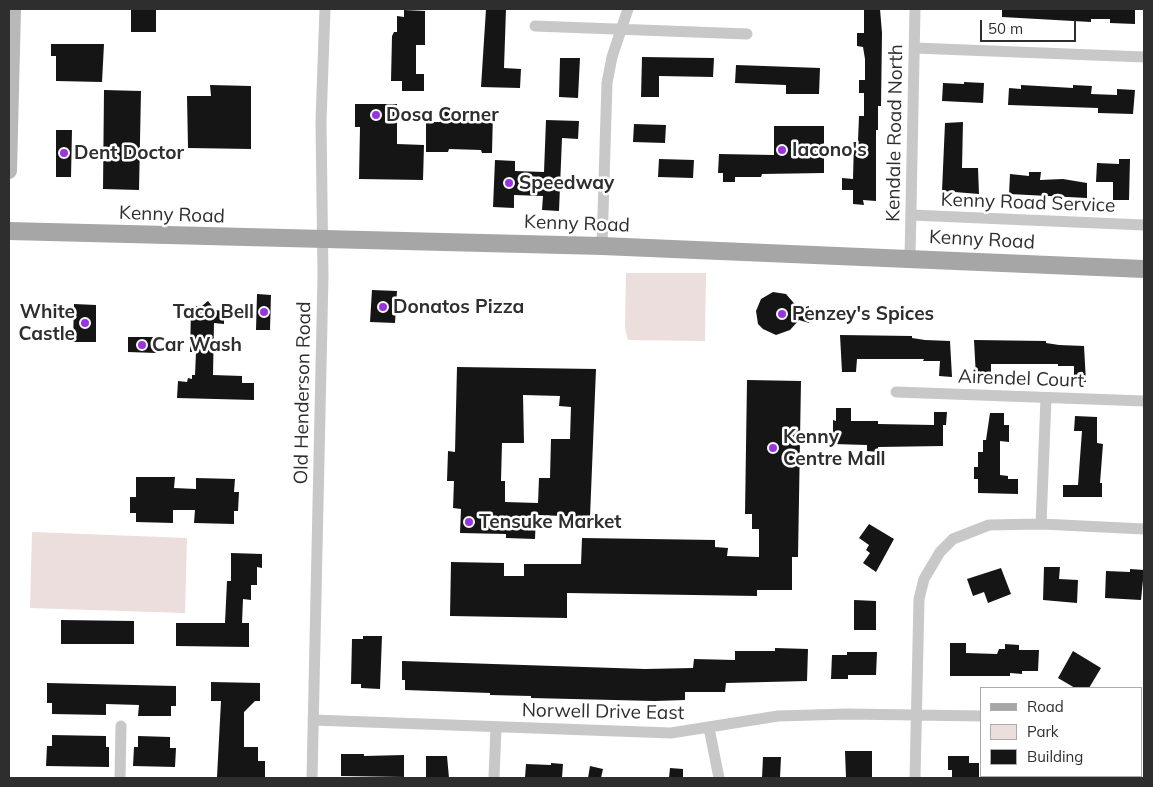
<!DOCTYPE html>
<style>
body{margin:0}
#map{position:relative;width:1153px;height:787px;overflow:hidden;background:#fff;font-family:Mulish,sans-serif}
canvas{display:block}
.frame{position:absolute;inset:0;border:10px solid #2e2e2e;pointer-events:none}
.legend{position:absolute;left:980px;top:687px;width:162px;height:90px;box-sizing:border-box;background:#fff;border:1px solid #ababab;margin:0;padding:6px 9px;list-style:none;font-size:15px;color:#2e2e2e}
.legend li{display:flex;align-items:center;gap:10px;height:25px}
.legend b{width:25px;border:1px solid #ababab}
.scale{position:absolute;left:980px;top:20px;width:96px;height:22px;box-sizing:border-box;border:2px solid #2e2e2e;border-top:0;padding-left:6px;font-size:15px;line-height:18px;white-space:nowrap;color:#2e2e2e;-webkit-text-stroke:4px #fff;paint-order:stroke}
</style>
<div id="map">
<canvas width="1153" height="787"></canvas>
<div class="frame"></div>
<ul class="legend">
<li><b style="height:6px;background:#a6a6a6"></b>Road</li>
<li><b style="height:14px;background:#ebdedc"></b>Park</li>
<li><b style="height:14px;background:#151515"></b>Building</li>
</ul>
<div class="scale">50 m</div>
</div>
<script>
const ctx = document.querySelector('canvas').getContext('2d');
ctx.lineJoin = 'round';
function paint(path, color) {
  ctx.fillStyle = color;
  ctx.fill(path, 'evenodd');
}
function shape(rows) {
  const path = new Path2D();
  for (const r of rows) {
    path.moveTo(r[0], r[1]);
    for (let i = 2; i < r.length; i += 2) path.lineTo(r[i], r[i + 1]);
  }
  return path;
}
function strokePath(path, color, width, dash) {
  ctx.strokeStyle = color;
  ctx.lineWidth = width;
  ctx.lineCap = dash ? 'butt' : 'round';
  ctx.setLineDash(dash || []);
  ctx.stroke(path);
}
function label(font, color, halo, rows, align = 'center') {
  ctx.font = font + ' Mulish,sans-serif';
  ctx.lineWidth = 5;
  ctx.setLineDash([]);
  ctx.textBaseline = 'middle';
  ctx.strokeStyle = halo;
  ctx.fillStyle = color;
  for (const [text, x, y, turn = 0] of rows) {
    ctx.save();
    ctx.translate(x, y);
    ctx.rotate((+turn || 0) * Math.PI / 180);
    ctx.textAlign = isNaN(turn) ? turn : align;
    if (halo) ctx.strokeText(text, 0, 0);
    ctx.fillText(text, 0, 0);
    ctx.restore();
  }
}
paint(shape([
 [626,273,706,273,705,341,628,340,625,328],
 [32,532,187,538,185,613,30,608]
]), '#ebdedc');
paint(shape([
 [131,9,156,9,156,32,131,32],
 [486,9,506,9,504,68,521,69,520,88,481,87],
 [864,9,880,9,882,33,881,106,878,106,878,130,876,130,876,201,863,200,864,205,853,204,853,190,842,190,842,178,853,179,854,140,858,141,859,116,864,116,864,93,859,93,859,80,865,80,865,59,863,47,857,46,857,33,864,33],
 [1002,9,1135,9,1135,24,1110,23,1110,19,1091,19,1091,22,1002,17],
 [404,10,425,11,425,45,416,45,416,74,424,74,424,91,402,91,402,81,391,81,392,36,394,32,397,32,397,16,404,17],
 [51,44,104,44,102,82,56,81,56,56,51,56],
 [642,57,714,58,713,77,659,76,659,97,641,97],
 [560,58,580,58,578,98,559,97],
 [736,65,820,68,819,94,786,94,786,85,735,83],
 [964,82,984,83,983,103,942,101,943,83,964,84],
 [210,85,251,86,251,149,188,148,187,96,211,96],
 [1021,85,1073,88,1073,85,1092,86,1091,94,1117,95,1117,89,1135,90,1133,114,1098,113,1098,108,1008,105,1009,88,1021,89],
 [104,90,141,91,139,190,103,189],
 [355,104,397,104,397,144,424,145,423,180,359,179,360,127,355,127],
 [440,111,493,112,492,153,482,153,481,150,449,149,448,152,426,152,426,122,440,122],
 [546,120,579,121,578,139,562,138,559,211,542,210,543,196,514,195,514,208,493,207,495,160,515,161,515,171,544,172],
 [963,122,962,168,978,168,979,194,942,191,945,123],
 [634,124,666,125,665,143,633,142],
 [774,126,824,126,824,173,762,174,761,177,735,177,735,182,723,182,723,173,718,173,719,154,774,155],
 [56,130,72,130,71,177,56,177],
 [659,159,694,160,693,178,658,177],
 [1119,159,1130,159,1129,200,1113,200,1113,182,1096,182,1097,163,1119,164],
 [1029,172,1041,172,1040,180,1063,179,1087,183,1087,198,1009,194,1010,174,1029,176],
 [372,290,397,291,395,323,370,322],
 [773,292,786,294,799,309,809,306,809,323,799,320,790,330,776,335,763,329,758,324,756,311,761,299],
 [257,294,271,295,270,330,256,330],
 [208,301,215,310,224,311,224,324,214,323,213,375,242,376,242,383,254,383,254,400,177,398,178,381,187,382,188,378,192,379,192,375,195,375,196,352,190,352,191,310,196,310,196,306,202,306],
 [74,304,96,305,96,342,73,342],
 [840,335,912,336,912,338,925,340,950,341,952,377,939,376,940,361,923,361,924,359,857,359,856,372,842,372],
 [128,337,156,337,156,353,128,352],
 [974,340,1046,341,1046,343,1059,345,1084,346,1086,382,1074,381,1074,366,1058,366,1058,364,991,364,991,377,976,377],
 [457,367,596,369,590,517,536,515,535,539,506,538,506,534,460,533,461,509,453,508,454,481,447,481,448,451,455,452],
 [523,395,560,396,559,406,571,407,570,439,551,439,550,478,539,478,538,503,505,502,505,481,501,481,502,443,524,443],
 [747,380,801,381,798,557,792,557,792,590,757,590,757,596,567,593,567,618,450,616,451,562,504,563,504,576,524,576,524,564,581,564,582,538,715,540,715,547,728,548,727,556,759,557,759,529,752,529,752,514,745,514],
 [836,408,851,408,851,421,878,421,878,424,934,425,934,412,947,412,946,425,943,425,943,446,878,447,878,452,867,451,867,445,833,444,833,420,836,421],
 [990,413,1004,413,1004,425,1009,425,1009,442,1000,441,1000,475,1008,476,1008,479,1018,479,1018,494,978,493,978,479,974,479,974,467,978,467,978,452,983,452,983,440,986,440],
 [1075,416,1097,417,1097,443,1103,444,1100,483,1102,483,1102,497,1063,497,1063,485,1078,485,1082,431,1074,431],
 [136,477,175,477,174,488,196,489,196,478,235,479,234,492,239,492,238,511,234,511,234,524,194,523,195,510,173,510,173,523,136,522,136,513,130,513,130,497,136,497],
 [869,524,894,539,876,572,863,563,870,553,866,550,869,545,859,538],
 [231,553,262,554,262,568,257,567,257,585,251,585,251,600,243,599,242,623,249,623,249,647,176,646,176,623,225,623,227,581,231,581],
 [1044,567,1060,567,1059,579,1078,580,1077,603,1043,600],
 [1001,568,1011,594,988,603,984,592,973,596,967,579],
 [1130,569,1144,570,1141,600,1105,598,1106,571,1130,572],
 [854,600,876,601,876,630,854,630],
 [61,620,134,621,134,644,61,644],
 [363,636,382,636,380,689,361,688,361,684,351,684,352,639,363,639],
 [950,643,966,643,966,653,997,654,999,649,1005,649,1005,644,1019,645,1019,650,1039,650,1038,671,1022,671,1022,674,1010,673,1010,676,950,676],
 [775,648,808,649,807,681,726,683,725,692,685,692,685,700,655,701,531,698,531,696,490,695,490,693,405,690,405,680,402,680,402,661,645,669,693,668,694,659,735,660,735,651,775,651],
 [1073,651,1101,668,1089,688,1075,688,1058,678],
 [847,652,877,652,876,675,848,675,848,679,831,679,832,655,847,655],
 [211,682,260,683,260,701,255,701,244,712,244,747,258,747,258,761,265,761,265,778,217,777,221,701,211,701],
 [47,683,176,686,176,706,171,706,171,716,138,716,139,705,106,704,106,715,52,714,52,703,47,703],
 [52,735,106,736,106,747,109,747,109,767,46,766,47,746,52,746],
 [138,736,170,737,170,748,176,748,175,767,133,766,134,747,138,747],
 [845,751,872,751,872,778,846,778],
 [341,754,364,754,364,756,404,755,404,777,341,776],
 [426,756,447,756,449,778,426,778],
 [948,756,969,756,969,763,979,763,979,777,952,778,952,770,948,770],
 [763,757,781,757,780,778,762,778],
 [551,763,563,764,562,778,525,778,526,764,551,765],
 [590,766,603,769,601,778,588,778],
 [670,768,683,769,683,778,669,778]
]), '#151515');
strokePath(shape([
 [535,26,747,34],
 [915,48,1144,57],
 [911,215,1144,225],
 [602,246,607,83,612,57,628,9],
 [910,258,915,9],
 [896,392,1144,401],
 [1041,524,1046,398],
 [313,720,671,733,778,716,847,714,982,716],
 [709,728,719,778],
 [1089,776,1090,778],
 [120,778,121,726],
 [312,778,323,276,321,121,325,9],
 [494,778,496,727],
 [915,778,919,599,924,579,940,552,953,539,989,525,1041,524,1144,529]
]), '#c8c8c8', 11);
strokePath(shape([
 [9,171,13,9]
]), '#b8b8b8', 16);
strokePath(shape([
 [9,231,602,246,1144,269]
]), '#a6a6a6', 18);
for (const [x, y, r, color] of [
 [376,115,5,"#9835e0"],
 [782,150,5,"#9835e0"],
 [64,153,5,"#9835e0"],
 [509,183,5,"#9835e0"],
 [383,307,5,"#9835e0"],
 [264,312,5,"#9835e0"],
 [782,314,5,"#9835e0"],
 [85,323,5,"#9835e0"],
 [142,345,5,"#9835e0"],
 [773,448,5,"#9835e0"],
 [469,522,5,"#9835e0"]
]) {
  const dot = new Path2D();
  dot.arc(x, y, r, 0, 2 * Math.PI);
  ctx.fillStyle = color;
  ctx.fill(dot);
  strokePath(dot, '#fff', 2);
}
label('bold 19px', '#2e2e2e', '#fff', [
 ["Dosa Corner",386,115],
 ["Iacono's",792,150],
 ["Dent Doctor",74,153],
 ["Speedway",519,183],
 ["Donatos Pizza",393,307],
 ["White",75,312,"right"],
 ["Castle",75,334,"right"],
 ["Taco Bell",254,312,"right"],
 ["Penzey's Spices",792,314],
 ["Car Wash",152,345],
 ["Kenny",783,437],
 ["Centre Mall",783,459],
 ["Tensuke Market",479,522]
], 'left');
label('19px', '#2e2e2e', '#fff', [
 ["Kendale Road North",895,133,-89],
 ["Kenny Road Service",1028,203,2],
 ["Kenny Road",172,215,2],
 ["Kenny Road",577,224,2],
 ["Kenny Road",982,240,3],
 ["Airendel Court",1021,379,2],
 ["Old Henderson Road",303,393,-89],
 ["Norwell Drive East",603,712,1]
]);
</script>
